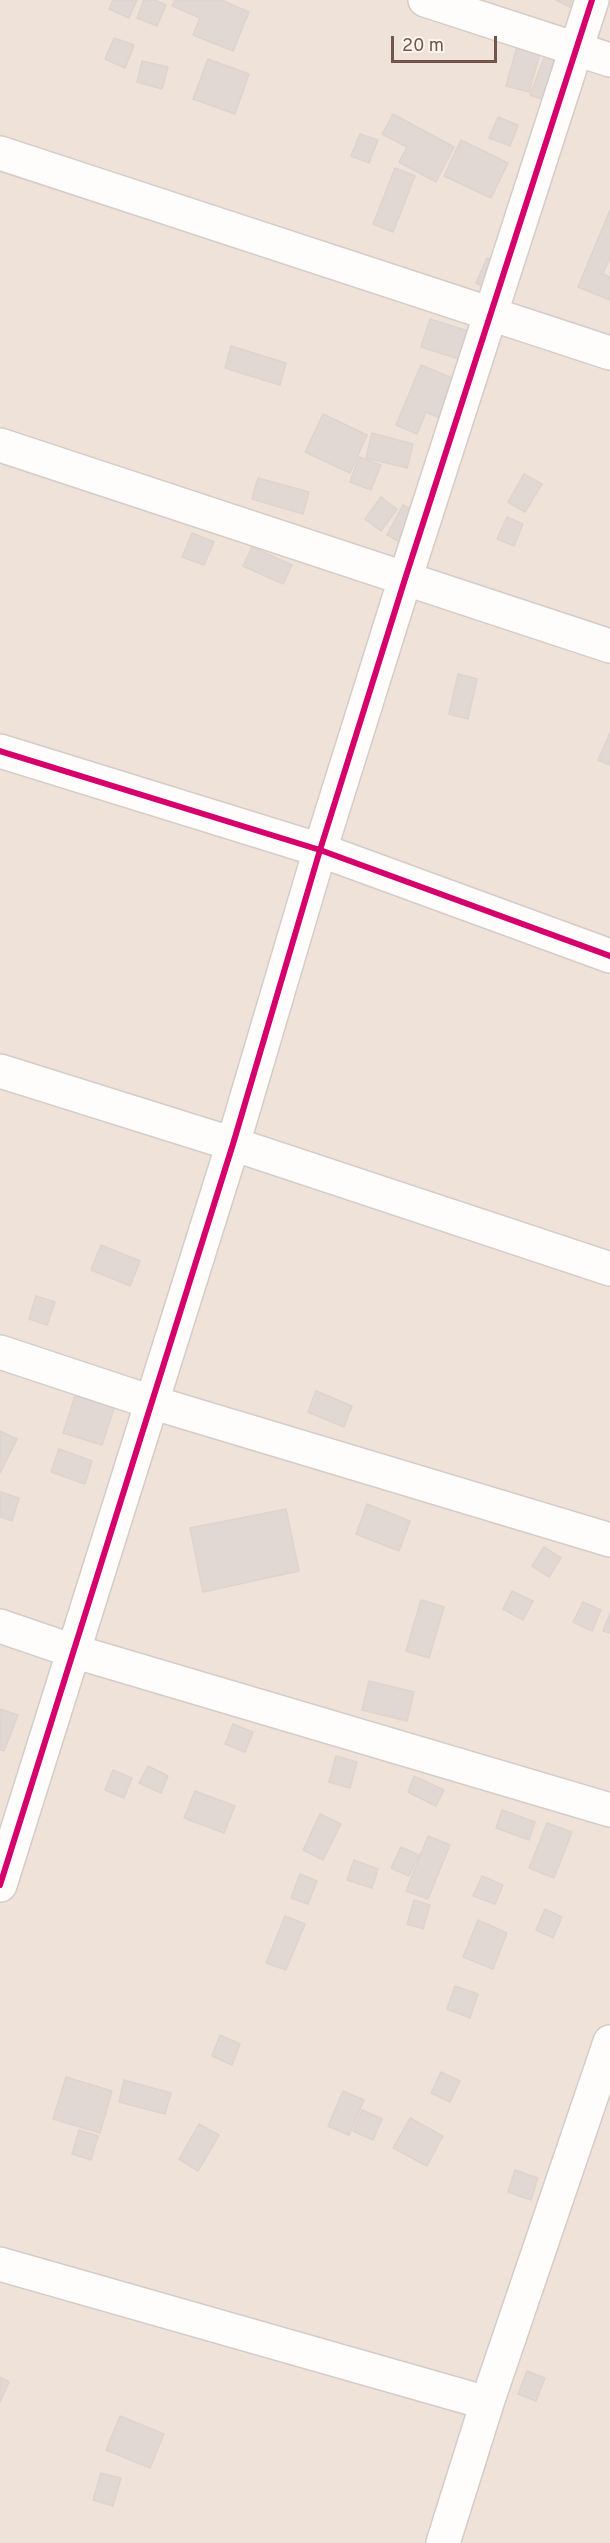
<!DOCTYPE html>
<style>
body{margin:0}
#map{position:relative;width:610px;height:2543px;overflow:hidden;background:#f6f0eb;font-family:Overpass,sans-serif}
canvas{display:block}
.scale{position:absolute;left:391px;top:36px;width:106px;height:27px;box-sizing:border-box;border:3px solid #73554c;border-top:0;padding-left:8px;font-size:18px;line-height:21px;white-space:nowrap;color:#73554c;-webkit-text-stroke:4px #fef5ec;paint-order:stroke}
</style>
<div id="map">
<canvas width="610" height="2543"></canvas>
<div class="scale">20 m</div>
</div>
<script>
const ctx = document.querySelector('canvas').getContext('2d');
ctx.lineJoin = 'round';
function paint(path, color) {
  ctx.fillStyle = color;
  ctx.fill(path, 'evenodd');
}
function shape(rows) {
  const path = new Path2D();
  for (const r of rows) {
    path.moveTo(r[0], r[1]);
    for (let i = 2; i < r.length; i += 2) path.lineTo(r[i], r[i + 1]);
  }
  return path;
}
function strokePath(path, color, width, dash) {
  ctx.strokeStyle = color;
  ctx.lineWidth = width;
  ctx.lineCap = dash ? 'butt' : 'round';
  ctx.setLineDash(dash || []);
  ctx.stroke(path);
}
paint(shape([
 [0,0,610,0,610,2543,0,2543]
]), '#efe2d9');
const building = shape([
 [113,0,137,0,129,18,109,9,113,0],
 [144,0,155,0,166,5,157,26,137,18,144,0],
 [175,0,221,0,249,12,233,51,193,35,200,18,172,6,175,0],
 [556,0,578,0,574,9,556,0],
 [114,38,134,45,125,68,105,59,114,38],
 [518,43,541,50,529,92,506,86,518,43],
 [546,53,561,59,544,100,530,95,546,53],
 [208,59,249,74,235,114,193,99,208,59],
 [142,61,168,67,162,89,137,82,142,61],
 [393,114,454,147,436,182,399,162,407,147,382,134,393,114],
 [498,117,518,125,510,146,489,138,498,117],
 [360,134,378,140,369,163,351,156,360,134],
 [461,140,508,163,491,198,444,176,461,140],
 [395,168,415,176,393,232,373,224,395,168],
 [610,210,610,257,603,274,610,277,610,300,578,287,610,210],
 [487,258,502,264,490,290,476,283,487,258],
 [430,319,471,332,462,360,421,347,430,319],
 [231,346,286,363,280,385,225,368,231,346],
 [421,365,462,382,446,421,426,412,417,434,396,425,421,365],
 [323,414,367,435,350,473,305,452,323,414],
 [372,433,413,444,407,468,366,458,372,433],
 [359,457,381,465,371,490,350,482,359,457],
 [524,474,542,484,525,512,508,502,524,474],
 [258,478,309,492,303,514,252,499,258,478],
 [381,497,397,509,381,531,365,519,381,497],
 [403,505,418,513,402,543,387,535,403,505],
 [507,517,523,524,514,546,497,539,507,517],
 [192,533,214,542,204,565,182,557,192,533],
 [252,547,292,565,283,584,243,566,252,547],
 [458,674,477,679,468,719,449,714,458,674],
 [610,733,610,765,598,760,610,733],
 [101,1245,140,1261,130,1286,91,1270,101,1245],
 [36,1296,55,1302,47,1325,29,1319,36,1296],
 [316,1391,352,1406,344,1427,308,1412,316,1391],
 [75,1396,114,1408,102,1445,63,1433,75,1396],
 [0,1431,17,1439,0,1473,0,1431],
 [59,1449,92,1461,85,1484,51,1472,59,1449],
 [0,1492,19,1498,12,1521,0,1517,0,1492],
 [367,1504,410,1521,399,1551,356,1534,367,1504],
 [286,1509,299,1571,203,1592,190,1528,286,1509],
 [544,1547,561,1558,549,1577,532,1566,544,1547],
 [512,1591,533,1601,523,1620,503,1609,512,1591],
 [421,1600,444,1607,429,1658,406,1651,421,1600],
 [583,1602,601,1610,592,1631,573,1622,583,1602],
 [610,1613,610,1633,603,1631,610,1613],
 [369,1681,414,1692,407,1721,362,1710,369,1681],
 [0,1709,18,1715,4,1751,0,1750,0,1709],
 [233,1724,253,1732,245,1752,225,1744,233,1724],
 [336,1756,357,1762,350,1788,329,1782,336,1756],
 [148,1766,168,1776,161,1793,139,1783,148,1766],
 [113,1770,132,1778,124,1798,105,1790,113,1770],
 [414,1776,444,1790,436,1806,408,1792,414,1776],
 [195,1791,235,1806,224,1833,184,1818,195,1791],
 [502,1810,535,1822,529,1840,496,1828,502,1810],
 [320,1814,341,1824,323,1860,303,1850,320,1814],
 [547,1823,572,1832,554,1878,529,1868,547,1823],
 [428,1836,450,1845,428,1899,406,1891,428,1836],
 [401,1847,419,1855,409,1876,391,1868,401,1847],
 [354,1860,378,1869,372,1888,347,1880,354,1860],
 [300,1874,317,1881,308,1904,291,1898,300,1874],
 [482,1876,503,1885,495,1904,473,1896,482,1876],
 [414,1900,430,1905,423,1929,407,1924,414,1900],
 [545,1909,562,1917,553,1938,536,1930,545,1909],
 [285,1916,305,1924,286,1970,266,1963,285,1916],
 [478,1920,507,1933,493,1969,463,1957,478,1920],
 [455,1986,478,1994,470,2018,447,2009,455,1986],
 [220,2035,240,2044,232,2065,212,2056,220,2035],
 [441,2072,460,2081,450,2102,431,2093,441,2072],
 [66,2077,112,2091,100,2133,53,2119,66,2077],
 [124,2080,171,2093,165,2114,119,2102,124,2080],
 [343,2091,364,2100,349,2135,328,2126,343,2091],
 [362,2110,382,2119,373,2140,353,2131,362,2110],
 [410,2118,443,2136,427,2166,393,2148,410,2118],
 [199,2124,219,2135,198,2171,179,2159,199,2124],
 [79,2130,98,2136,91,2160,72,2154,79,2130],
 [515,2170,538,2178,531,2200,508,2192,515,2170],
 [527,2371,545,2378,536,2401,518,2394,527,2371],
 [0,2377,9,2382,0,2402,0,2377],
 [120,2416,164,2434,150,2468,106,2450,120,2416],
 [101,2473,121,2478,113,2506,93,2500,101,2473]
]);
paint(building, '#e2d8d3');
strokePath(building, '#dfd3cd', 1.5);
const minor = shape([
 [425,0,610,60],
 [0,153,610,353],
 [0,445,610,646],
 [0,751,320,850,610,956],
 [0,1071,233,1144,610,1269],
 [0,1352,151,1402,610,1540],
 [0,1626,73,1651,610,1810],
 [0,1885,233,1144,320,850,405,579,592,0],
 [0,2264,487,2403],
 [443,2543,487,2403,610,2042]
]);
strokePath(minor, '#d4ccc8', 36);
strokePath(minor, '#fefdfc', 33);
strokePath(shape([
 [0,751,320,850,610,956],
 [0,1885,233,1144,320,850,405,579,592,0]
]), '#d6006c', 6);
</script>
